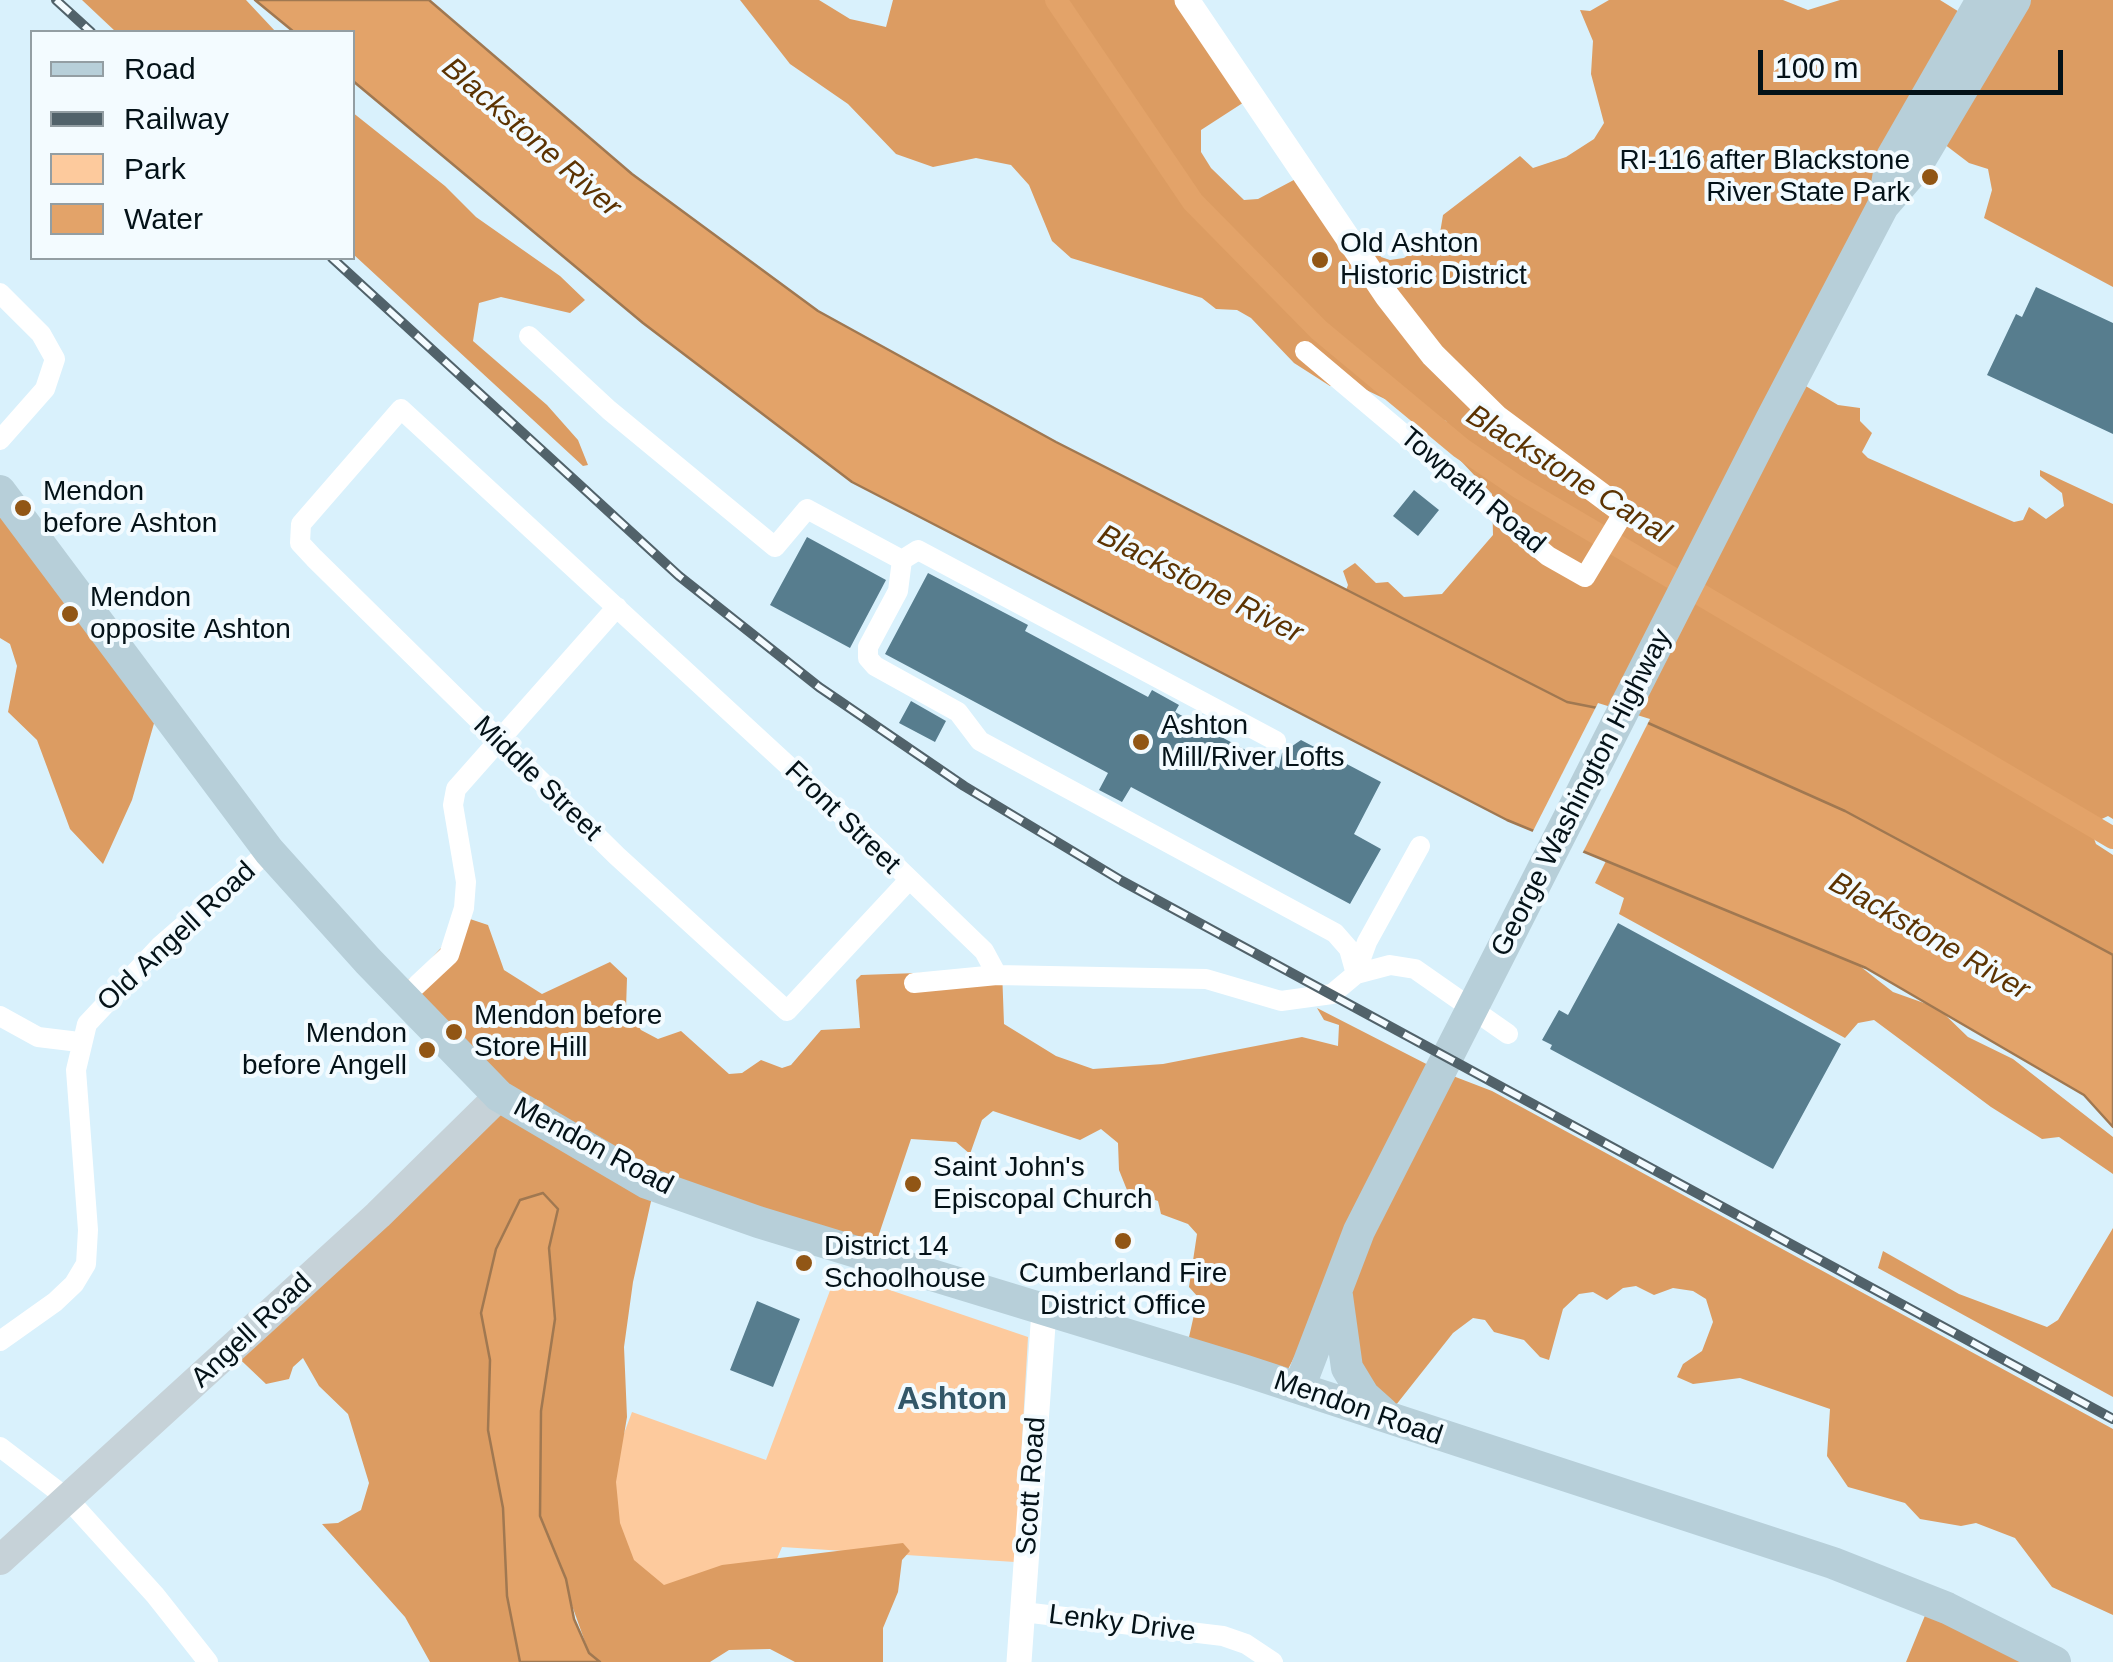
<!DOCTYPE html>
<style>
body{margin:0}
#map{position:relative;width:2113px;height:1662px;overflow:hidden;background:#d9f1fc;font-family:Arial,sans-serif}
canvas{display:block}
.legend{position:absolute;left:30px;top:30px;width:325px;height:230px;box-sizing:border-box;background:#f3fbff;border:2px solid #939ea3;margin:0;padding:12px 18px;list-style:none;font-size:30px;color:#041218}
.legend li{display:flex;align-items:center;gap:20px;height:50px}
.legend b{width:50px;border:2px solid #939ea3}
.scale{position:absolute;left:1758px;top:50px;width:305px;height:45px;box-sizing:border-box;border:5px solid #041218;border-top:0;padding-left:12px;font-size:30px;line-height:35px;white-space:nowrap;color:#041218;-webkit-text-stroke:8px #f3fbff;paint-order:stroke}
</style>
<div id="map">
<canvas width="2113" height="1662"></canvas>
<ul class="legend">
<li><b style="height:12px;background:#b7cfd9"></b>Road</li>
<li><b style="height:12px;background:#51626a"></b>Railway</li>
<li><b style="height:28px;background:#fdca9d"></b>Park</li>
<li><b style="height:28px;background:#e3a369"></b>Water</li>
</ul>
<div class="scale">100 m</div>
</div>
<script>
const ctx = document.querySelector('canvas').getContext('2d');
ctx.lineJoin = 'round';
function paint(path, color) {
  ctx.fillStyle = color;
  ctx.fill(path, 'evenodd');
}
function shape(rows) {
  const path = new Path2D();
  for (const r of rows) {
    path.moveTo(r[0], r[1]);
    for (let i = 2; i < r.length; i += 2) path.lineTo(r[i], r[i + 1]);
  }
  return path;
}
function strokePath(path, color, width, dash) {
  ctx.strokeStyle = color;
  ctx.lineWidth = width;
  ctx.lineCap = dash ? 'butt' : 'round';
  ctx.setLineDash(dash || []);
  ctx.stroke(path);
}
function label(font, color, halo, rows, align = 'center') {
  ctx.font = font + ' Arial,sans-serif';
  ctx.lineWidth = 8;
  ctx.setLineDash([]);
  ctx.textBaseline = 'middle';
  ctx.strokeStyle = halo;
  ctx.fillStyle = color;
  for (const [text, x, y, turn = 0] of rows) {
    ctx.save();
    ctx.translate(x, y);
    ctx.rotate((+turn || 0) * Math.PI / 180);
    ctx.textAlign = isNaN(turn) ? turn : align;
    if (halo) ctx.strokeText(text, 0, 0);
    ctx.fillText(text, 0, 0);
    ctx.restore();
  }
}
paint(shape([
 [837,1272,1028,1337,1015,1562,782,1547,752,1617,578,1557,632,1412,766,1460]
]), '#fdca9d');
paint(shape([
 [82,0,246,0,276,32,116,32],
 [740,0,819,0,850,19,886,27,893,0,1190,0,1252,97,1201,130,1201,152,1211,168,1244,200,1258,199,1307,173,1344,227,1368,234,1381,257,1390,260,1404,258,1440,233,1443,215,1520,156,1533,168,1566,157,1594,139,1604,123,1591,74,1593,41,1580,10,1590,11,1609,0,1783,0,1808,10,1840,0,1940,0,1969,18,1792,378,1838,405,1860,408,1860,421,1872,433,1862,452,1868,458,2014,522,2023,520,2029,507,2046,519,2064,506,2062,493,2040,476,2040,470,2113,504,2113,819,2108,816,2089,825,2096,844,2113,855,2113,961,1343,598,1348,585,1343,571,1355,563,1376,583,1388,582,1404,597,1442,594,1493,535,1492,494,1459,459,1446,421,1422,413,1399,397,1385,399,1360,387,1330,386,1294,363,1251,318,1237,310,1216,309,1202,298,1071,258,1052,241,1029,185,1011,165,976,158,933,167,896,154,848,104,790,64],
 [2005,0,2113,0,2113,287,1984,218,1992,190,1988,169,1969,163,1927,131],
 [352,112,445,186,476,217,560,276,585,300,570,313,501,297,479,303,473,341,547,405,578,440,588,465,583,466,353,254],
 [0,494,159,706,132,800,103,864,70,829,37,740,8,712,17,666,10,644,0,638],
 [1608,857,1838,949,1893,992,1938,1008,1968,1037,2013,1059,2113,1137,2113,1174,2059,1137,2042,1139,1991,1107,1874,1020,1858,1023,1845,1038,1619,914,1624,898,1595,883],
 [458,915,488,925,504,970,542,994,610,962,627,978,626,1009,641,1030,658,1039,681,1031,729,1074,742,1073,761,1060,782,1068,791,1065,821,1030,860,1028,856,980,861,975,1002,970,1004,1024,1056,1056,1093,1069,1163,1064,1302,1037,1338,1046,1339,1025,1324,1020,1317,1008,1440,1071,1492,1091,2113,1429,2113,1615,2052,1587,2015,1538,1976,1523,1961,1526,1920,1519,1905,1503,1848,1487,1827,1456,1830,1409,1740,1378,1693,1384,1677,1377,1683,1364,1702,1351,1713,1322,1706,1299,1693,1291,1673,1288,1654,1295,1636,1286,1623,1288,1607,1300,1593,1292,1579,1294,1563,1309,1549,1360,1540,1357,1524,1340,1494,1332,1485,1320,1473,1318,1453,1333,1392,1410,1311,1324,1282,1381,1187,1346,1198,1297,1189,1287,1197,1234,1188,1224,1161,1214,1158,1201,1127,1190,1119,1170,1118,1143,1101,1129,1080,1140,993,1111,982,1120,970,1154,956,1142,911,1139,873,1252,656,1179,633,1282,624,1347,627,1417,616,1482,620,1523,634,1560,664,1585,722,1565,903,1543,910,1551,902,1560,898,1592,883,1628,883,1662,795,1662,770,1649,729,1650,710,1662,600,1662,589,1653,540,1516,541,1411,555,1319,549,1248,558,1209,520,1200,481,1313,490,1360,488,1430,503,1508,507,1596,520,1662,430,1662,405,1617,322,1524,338,1523,361,1510,369,1483,348,1414,319,1386,303,1358,293,1367,289,1379,266,1384,227,1347,501,1102,397,986,417,974,441,948],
 [2113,1228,2113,1397,1878,1268,1883,1251,1959,1294,2047,1327,2058,1320],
 [1933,1596,2066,1662,1906,1662]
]), '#dc9c62');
const water = shape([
 [255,0,429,0,632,174,818,311,1056,442,1567,702,1628,714,1845,811,2113,955,2113,1127,2084,1095,1866,968,1507,820,852,482,643,323,353,81,352,32,294,32,255,0],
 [543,1193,558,1209,549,1248,555,1319,541,1411,540,1516,566,1579,574,1619,589,1653,600,1662,520,1662,507,1596,503,1508,488,1430,490,1360,481,1313,496,1249,520,1200,543,1193]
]);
paint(water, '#e3a369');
strokePath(water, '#a07851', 2.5);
paint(shape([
 [1598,703,1650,719,1581,856,1531,835]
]), '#d9f1fc');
strokePath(shape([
 [1056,0,1193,202,1319,330,1461,448,1518,487,2113,838]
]), '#e3a369', 22);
paint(shape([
 [2036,287,2113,323,2113,434,1987,375,2016,314,2022,317],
 [1414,490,1439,510,1418,536,1393,516],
 [807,537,886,580,850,648,770,605],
 [928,573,1028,625,1025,631,1148,697,1152,690,1179,705,1175,712,1279,768,1282,753,1301,740,1381,782,1354,834,1381,849,1350,904,1131,787,1122,802,1099,790,1108,773,885,654],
 [911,701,946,721,935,742,899,723],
 [1618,923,1841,1044,1773,1169,1550,1049,1552,1045,1542,1040,1559,1010,1568,1015],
 [757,1301,800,1319,773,1387,730,1370]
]), '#577d8e');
strokePath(shape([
 [0,293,41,334,55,359,45,389,0,440],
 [529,336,609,410,775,547,807,509,902,560,898,591,868,647,868,658,875,666,958,712,980,741,1335,933,1349,949,1356,974],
 [1305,351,1548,556,1585,577,1624,512],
 [902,560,918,550,1276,741],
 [908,881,787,1011,617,856,314,558,300,543,301,524,401,409,871,842,984,951,997,975,1206,979,1281,1001,1332,994,1356,974,1390,965,1415,969,1508,1034],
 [1356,972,1367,942,1420,846],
 [914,983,997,975],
 [403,998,449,955,464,908,466,882,453,805,456,789,617,607],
 [0,1016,38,1037,79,1042],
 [0,1341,55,1302,74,1284,86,1264,88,1230,76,1070,87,1024,160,946,269,851],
 [0,1447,68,1499,155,1595,208,1662],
 [1023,1612,1223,1636,1246,1644,1273,1662]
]), '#fff', 20);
strokePath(shape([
 [1187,0,1387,296,1433,355,1496,417,1624,512],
 [1019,1662,1044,1311]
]), '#fff', 25);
strokePath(shape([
 [0,1560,378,1215,499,1096]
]), '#c6d2d8', 30);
strokePath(shape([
 [1883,206,1892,157,1982,0],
 [0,491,269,851,368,961,499,1096,647,1183,758,1222,1243,1370,1833,1563,1947,1608,2055,1662],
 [1337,1296,1347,1368,1364,1396,1383,1413],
 [1299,1388,1359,1231,1771,420,1883,206,1914,170,2015,0]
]), '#b7cfd9', 32);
const rail = shape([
 [56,0,91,32],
 [332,258,679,576,819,687,964,786,1122,881,2113,1419]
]);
strokePath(rail, '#51626a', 10);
strokePath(rail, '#f3fbff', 6, [19]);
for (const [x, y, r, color] of [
 [1930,177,10,"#915615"],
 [1320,260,10,"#915615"],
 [23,508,10,"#915615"],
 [70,614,10,"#915615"],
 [1141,742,10,"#915615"],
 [454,1032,10,"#915615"],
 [427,1050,10,"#915615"],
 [913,1184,10,"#915615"],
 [1123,1241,10,"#915615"],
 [804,1263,10,"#915615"]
]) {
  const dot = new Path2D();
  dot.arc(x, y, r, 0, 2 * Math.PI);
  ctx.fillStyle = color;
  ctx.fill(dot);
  strokePath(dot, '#f3fbff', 4);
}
label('28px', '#041218', '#f3fbff', [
 ["RI-116 after Blackstone",1910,161,"right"],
 ["River State Park",1910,193,"right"],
 ["Old Ashton",1340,244],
 ["Historic District",1340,276],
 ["Mendon",43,492],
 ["before Ashton",43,524],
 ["Mendon",90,598],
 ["opposite Ashton",90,630],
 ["Ashton",1161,726],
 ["Mill/River Lofts",1161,758],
 ["Mendon before",474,1016],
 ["Store Hill",474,1048],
 ["Mendon",407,1034,"right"],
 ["before Angell",407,1066,"right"],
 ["Saint John's",933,1168],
 ["Episcopal Church",933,1200],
 ["District 14",824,1247],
 ["Schoolhouse",824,1279],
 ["Cumberland Fire",1123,1274,"center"],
 ["District Office",1123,1306,"center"]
], 'left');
label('28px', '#041218', '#f3fbff', [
 ["Towpath Road",1472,491,40],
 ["Middle Street",537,779,44],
 ["George Washington Highway",1582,793,-63],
 ["Front Street",842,818,44],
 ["Old Angell Road",177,937,-43],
 ["Mendon Road",593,1147,28],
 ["Angell Road",252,1331,-43],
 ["Mendon Road",1358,1409,19],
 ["Scott Road",1032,1486,-86],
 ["Lenky Drive",1122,1624,7]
]);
label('italic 30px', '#5c3302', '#f3fbff', [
 ["Blackstone River",531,138,41],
 ["Blackstone Canal",1568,475,32],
 ["Blackstone River",1200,585,27],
 ["Blackstone River",1929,937,30]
]);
label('bold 32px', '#335768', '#f3fbff', [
 ["Ashton",952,1400]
]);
</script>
